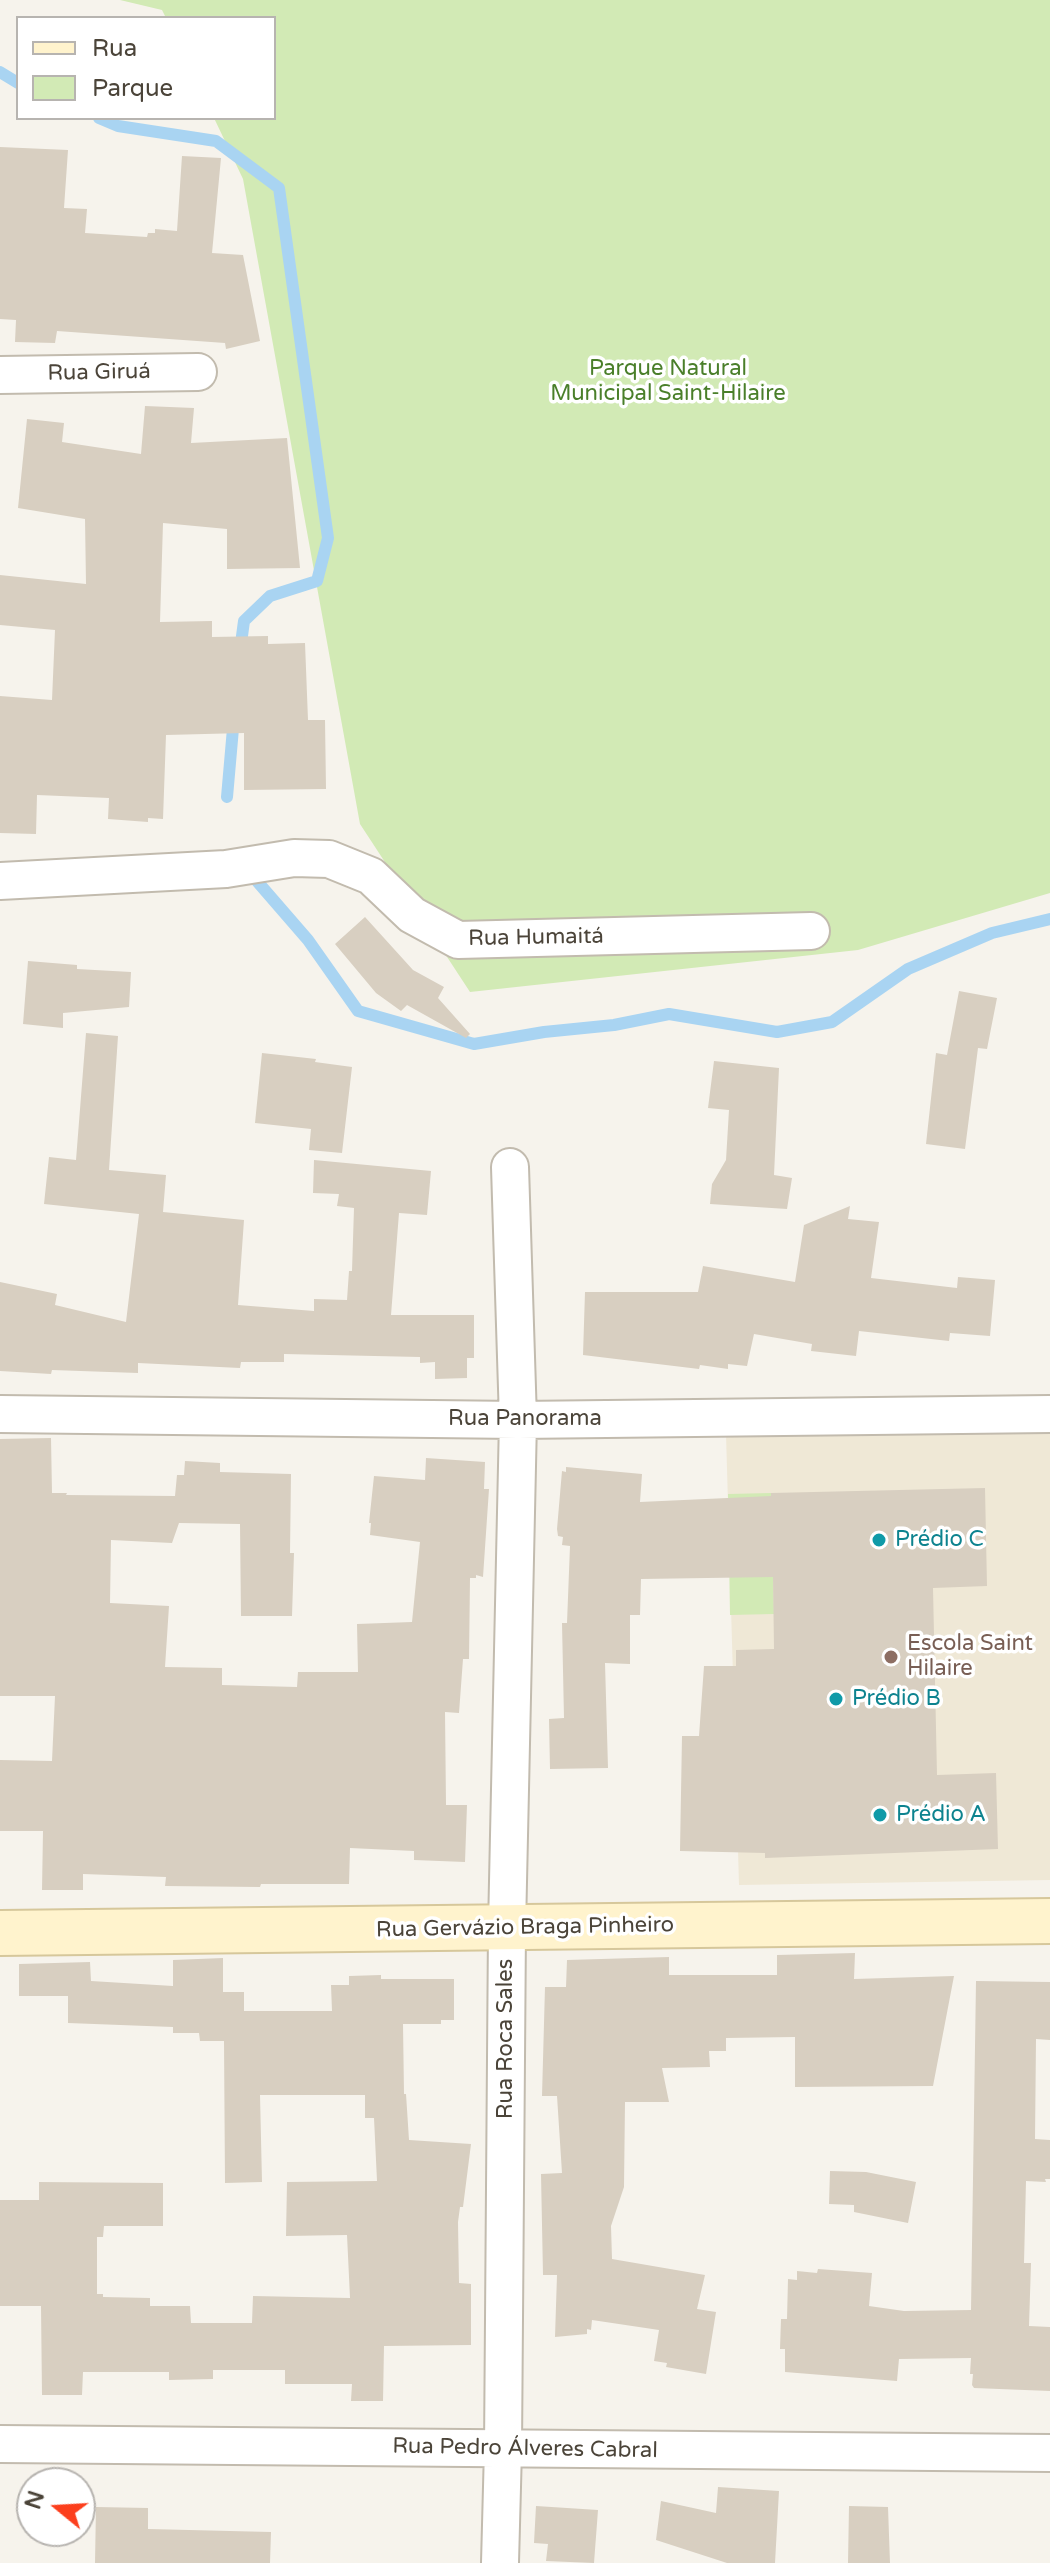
<!DOCTYPE html>
<meta charset="utf-8">
<style>
body{margin:0}
#map{position:relative;width:1050px;height:2563px;overflow:hidden;background:#f6f3ec;font-family:"Varela Round",sans-serif}
canvas{display:block}
.legend{position:absolute;left:16px;top:16px;width:260px;height:104px;box-sizing:border-box;background:#fff;border:2px solid #b7b4b0;margin:0;padding:10px 14px;list-style:none;font-size:24px;color:#4b4439}
.legend li{display:flex;align-items:center;gap:16px;height:40px}
.legend b{width:40px;border:2px solid #b7b4b0}
.north{position:absolute;left:16px;top:2467px;width:80px;height:80px;box-sizing:border-box;background:#fff;border:2px solid #b7b4b0;border-radius:50%;rotate:288deg;font-size:22px;font-weight:700;line-height:32px;text-align:center;color:#4b4439}
.north::after{content:'';display:block;margin:auto;width:28px;height:36px;background:#fc3f1d;clip-path:polygon(50% 0,100% 100%,50% 72%,0 100%)}
</style>
<div id="map">
<canvas width="1050" height="2563"></canvas>
<ul class="legend">
<li><b style="height:10px;background:#fff3cd"></b>Rua</li>
<li><b style="height:22px;background:#d2eab5"></b>Parque</li>
</ul>
<div class="north">N</div>
</div>
<script>
const ctx = document.querySelector('canvas').getContext('2d');
ctx.lineJoin = 'round';
function paint(path, color) {
  ctx.fillStyle = color;
  ctx.fill(path, 'evenodd');
}
function shape(rows) {
  const path = new Path2D();
  for (const r of rows) {
    path.moveTo(r[0], r[1]);
    for (let i = 2; i < r.length; i += 2) path.lineTo(r[i], r[i + 1]);
  }
  return path;
}
function strokePath(path, color, width, dash) {
  ctx.strokeStyle = color;
  ctx.lineWidth = width;
  ctx.lineCap = dash ? 'butt' : 'round';
  ctx.setLineDash(dash || []);
  ctx.stroke(path);
}
function label(font, color, halo, rows, align = 'center') {
  ctx.font = font + ' "Varela Round",sans-serif';
  ctx.lineWidth = 7;
  ctx.setLineDash([]);
  ctx.textBaseline = 'middle';
  ctx.strokeStyle = halo;
  ctx.fillStyle = color;
  for (const [text, x, y, turn = 0] of rows) {
    ctx.save();
    ctx.translate(x, y);
    ctx.rotate((+turn || 0) * Math.PI / 180);
    ctx.textAlign = isNaN(turn) ? turn : align;
    if (halo) ctx.strokeText(text, 0, 0);
    ctx.fillText(text, 0, 0);
    ctx.restore();
  }
}
paint(shape([
 [1050,1430,1050,1880,739,1885,726,1434]
]), '#efe8d6');
paint(shape([
 [120,0,1050,0,1050,893,858,950,470,992,360,824,243,179,214,118,274,118,274,18,166,18,162,10],
 [771,1493,774,1614,730,1615,728,1494]
]), '#d2eab5');
strokePath(shape([
 [0,72,18,83],
 [99,118,118,126,216,141,279,188,328,538,317,581,270,596,244,621,240,651],
 [227,797,234,717],
 [256,880,308,940,358,1011,474,1044,544,1032,614,1025,669,1014,777,1032,832,1022,908,969,992,933,1050,919]
]), '#a9d4f2', 12);
paint(shape([
 [0,147,68,150,64,208,87,209,85,233,147,237,148,233,155,233,155,229,177,231,182,156,221,158,212,253,243,255,260,341,226,349,225,343,57,331,55,343,15,342,16,320,0,319],
 [145,406,194,408,191,443,287,438,300,568,227,569,227,529,163,523,160,622,212,621,212,637,268,636,268,644,305,643,308,720,325,720,326,789,244,790,244,733,166,735,163,819,148,818,148,822,108,819,109,798,37,795,36,834,0,833,0,696,52,700,55,630,0,625,0,575,86,584,85,519,18,508,27,419,64,423,62,442,141,454],
 [365,917,413,970,444,987,438,998,470,1034,466,1038,407,1005,401,1011,376,993,335,944],
 [28,961,77,965,77,969,131,972,129,1007,63,1013,63,1028,23,1024],
 [959,991,997,998,987,1049,978,1048,965,1149,926,1144,936,1053,947,1055],
 [86,1033,118,1036,109,1170,166,1175,163,1212,244,1220,238,1305,314,1311,314,1299,347,1300,349,1271,352,1271,354,1208,337,1206,339,1194,313,1193,314,1160,431,1171,427,1215,399,1213,391,1315,474,1315,474,1358,467,1358,467,1378,435,1379,435,1362,420,1363,420,1357,284,1354,284,1362,241,1362,240,1368,138,1363,138,1373,52,1370,51,1374,0,1371,0,1282,57,1294,55,1305,126,1322,139,1214,44,1204,49,1157,76,1160],
 [262,1053,316,1059,315,1062,352,1067,342,1153,309,1150,311,1129,255,1123],
 [714,1061,779,1068,774,1175,792,1178,787,1209,710,1204,712,1184,726,1160,729,1110,708,1108],
 [850,1206,848,1219,879,1222,871,1278,957,1288,958,1277,995,1280,990,1336,950,1333,949,1341,859,1331,856,1356,811,1351,812,1344,754,1334,747,1366,728,1364,728,1369,700,1365,699,1369,583,1355,585,1292,698,1292,703,1266,795,1282,804,1225],
 [51,1438,52,1493,67,1493,66,1495,175,1496,177,1475,184,1475,185,1461,220,1463,220,1472,291,1474,290,1553,294,1553,292,1616,241,1616,240,1524,179,1523,172,1543,111,1540,110,1603,169,1606,165,1667,222,1668,222,1685,297,1687,298,1672,358,1672,357,1624,412,1622,420,1542,370,1535,371,1523,369,1523,374,1476,425,1480,426,1458,485,1462,484,1489,489,1489,483,1577,476,1575,476,1578,470,1578,469,1659,463,1659,459,1713,445,1712,446,1805,467,1805,465,1862,414,1860,414,1851,350,1848,349,1884,261,1884,260,1887,165,1886,166,1877,83,1874,83,1890,42,1890,43,1831,0,1831,0,1760,52,1761,55,1696,0,1696,0,1439],
 [566,1467,642,1474,640,1502,771,1496,771,1493,985,1488,987,1586,933,1588,937,1775,996,1773,998,1849,765,1858,765,1853,680,1851,682,1736,699,1736,704,1666,736,1666,736,1650,774,1649,773,1577,641,1579,640,1615,630,1615,630,1664,605,1663,608,1768,550,1769,549,1719,564,1718,562,1623,567,1623,570,1546,562,1545,563,1537,558,1536,557,1529,562,1471,566,1472],
 [855,1953,854,1979,954,1976,933,2086,795,2087,795,2037,726,2038,726,2051,709,2051,710,2067,662,2068,669,2102,625,2102,624,2187,611,2226,612,2259,705,2275,697,2309,716,2312,706,2374,666,2367,667,2363,654,2361,659,2330,592,2320,591,2330,587,2329,587,2334,555,2337,557,2275,543,2275,541,2174,562,2173,557,2096,542,2096,545,1987,566,1987,567,1960,669,1957,669,1975,777,1975,777,1955],
 [223,1958,223,1992,244,1992,244,2011,332,2011,331,1985,349,1985,349,1976,381,1975,381,1979,454,1979,454,2020,441,2020,441,2024,403,2024,404,2094,406,2094,409,2140,471,2144,463,2207,460,2207,458,2222,459,2283,471,2284,471,2345,384,2346,383,2401,351,2401,352,2384,285,2384,285,2370,213,2370,213,2379,169,2380,169,2372,83,2372,82,2395,42,2395,41,2306,0,2306,0,2200,39,2200,39,2182,163,2183,163,2226,104,2226,103,2237,97,2237,97,2294,103,2294,103,2297,150,2298,150,2306,190,2306,191,2323,252,2323,253,2296,350,2298,347,2235,286,2236,287,2182,377,2181,374,2118,365,2118,365,2095,260,2095,262,2182,225,2183,224,2041,200,2041,199,2033,173,2033,173,2027,68,2023,68,1996,19,1996,19,1964,90,1962,91,1981,173,1986,173,1960],
 [976,1981,1050,1982,1050,2040,1036,2039,1035,2139,1050,2140,1050,2179,1045,2179,1046,2182,1026,2181,1024,2263,1031,2263,1029,2326,1050,2327,1050,2391,974,2388,972,2385,973,2374,970,2374,971,2358,899,2359,897,2381,785,2372,785,2349,780,2349,781,2319,787,2319,788,2279,797,2280,797,2271,817,2273,818,2269,872,2273,869,2306,904,2311,971,2310],
 [830,2171,866,2172,916,2182,908,2223,854,2212,854,2205,829,2204],
 [718,2487,779,2491,775,2563,727,2563,656,2540,661,2501,716,2513],
 [536,2506,598,2510,594,2563,546,2561,548,2544,534,2543],
 [849,2506,888,2507,890,2563,848,2563],
 [96,2507,148,2508,148,2529,271,2532,270,2563,95,2563]
]), '#d8cfc1');
const street = shape([
 [0,375,198,372],
 [0,881,226,869,294,858,329,859,371,876,412,915,458,940,811,931],
 [0,1414,518,1420,1050,1414],
 [0,2444,1050,2453],
 [500,2563,503,2449,507,1928,518,1420,510,1167]
]);
const secondary = shape([
 [0,1933,1050,1921]
]);
strokePath(street, '#c2bbae', 40);
strokePath(secondary, '#d6c79b', 48);
strokePath(street, '#fff', 36);
strokePath(secondary, '#fff3cd', 44);
for (const [x, y, r, color] of [
 [879,1540,8,"#0f9aa8"],
 [891,1657,8,"#8d6e63"],
 [836,1699,8,"#0f9aa8"],
 [880,1815,8,"#0f9aa8"]
]) {
  const dot = new Path2D();
  dot.arc(x, y, r, 0, 2 * Math.PI);
  ctx.fillStyle = color;
  ctx.fill(dot);
  strokePath(dot, '#fff', 3);
}
label('22px', '#4a7f2a', '#fff', [
 ["Parque Natural",668,369],
 ["Municipal Saint-Hilaire",668,394]
]);
label('22px', '#4b4439', '#fff', [
 ["Rua Giruá",99,373,-1],
 ["Rua Humaitá",536,938,-1],
 ["Rua Panorama",525,1419],
 ["Rua Gervázio Braga Pinheiro",525,1928,-1],
 ["Rua Roca Sales",506,2039,-90],
 ["Rua Pedro Álveres Cabral",525,2449,1]
]);
label('22px', '#0d838f', '#fff', [
 ["Prédio C",895,1540],
 ["Prédio B",852,1699],
 ["Prédio A",896,1815]
], 'left');
label('22px', '#785e54', '#fff', [
 ["Escola Saint",907,1644],
 ["Hilaire",907,1669]
], 'left');
</script>
